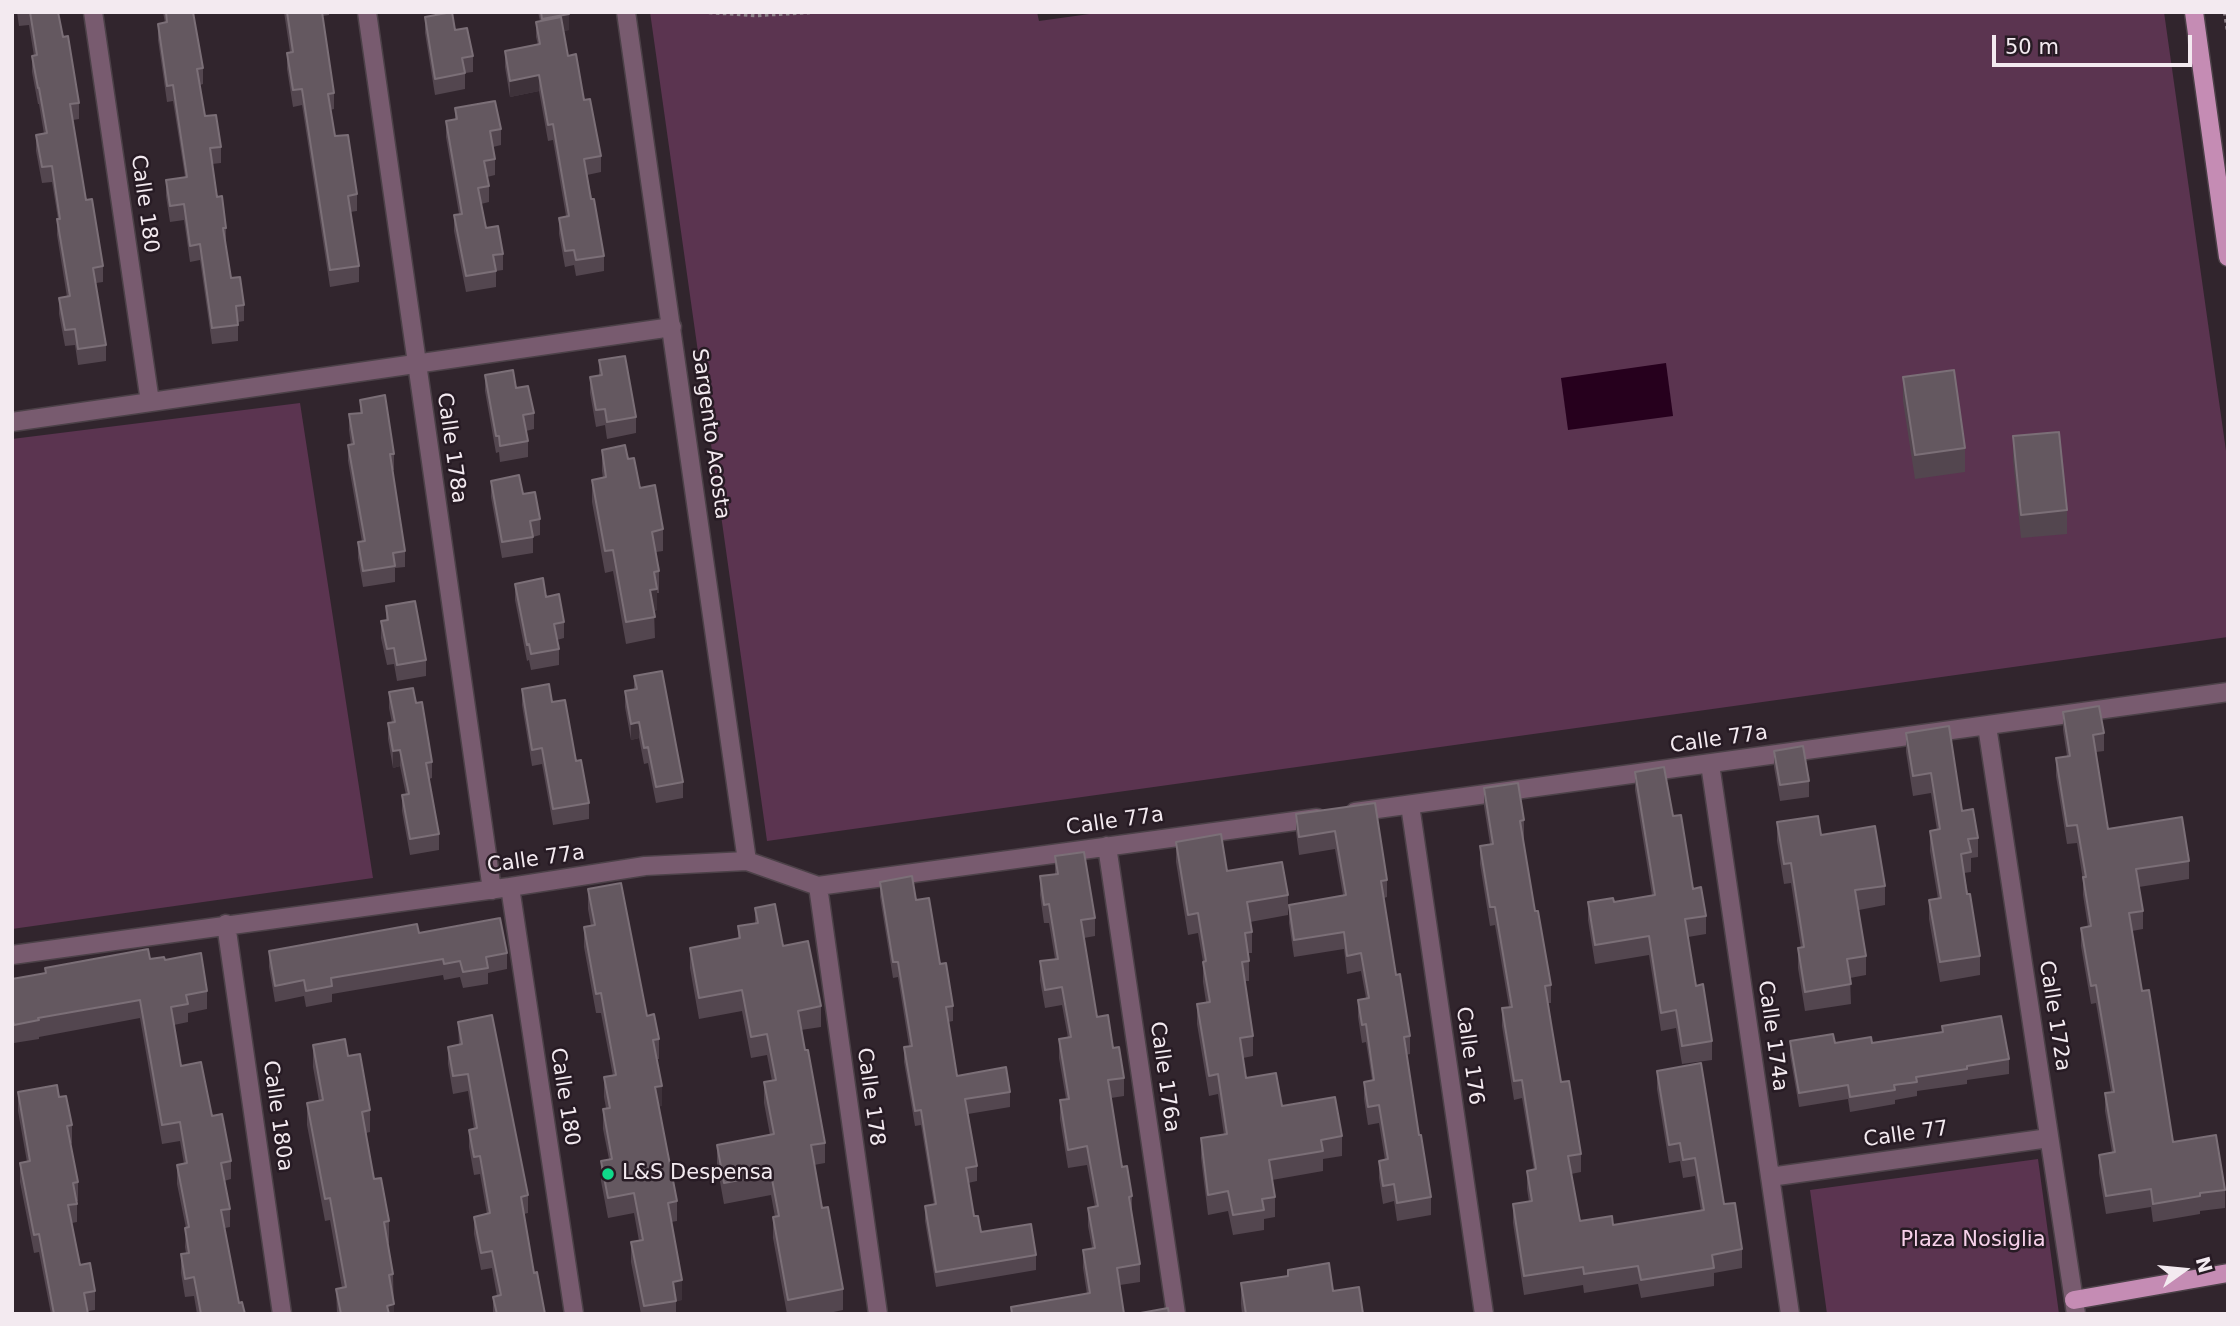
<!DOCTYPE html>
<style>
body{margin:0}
#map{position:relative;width:2240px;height:1326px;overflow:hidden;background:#31252d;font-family:"DejaVu Sans",sans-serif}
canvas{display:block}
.frame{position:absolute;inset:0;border:14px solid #f3eaf0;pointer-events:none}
.north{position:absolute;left:2149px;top:1235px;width:70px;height:70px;-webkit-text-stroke:5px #271b24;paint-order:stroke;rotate:75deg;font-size:19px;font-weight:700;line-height:28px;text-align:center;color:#f3eaf0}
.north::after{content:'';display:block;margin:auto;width:24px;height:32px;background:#f3eaf0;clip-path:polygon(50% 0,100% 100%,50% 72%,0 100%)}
.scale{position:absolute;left:1992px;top:35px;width:200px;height:32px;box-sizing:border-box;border:4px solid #f3eaf0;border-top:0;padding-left:9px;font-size:21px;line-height:24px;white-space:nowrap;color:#f3eaf0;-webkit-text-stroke:5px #271b24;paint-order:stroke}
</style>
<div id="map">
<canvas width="2240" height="1326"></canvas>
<div class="frame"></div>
<div class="north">N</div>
<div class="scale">50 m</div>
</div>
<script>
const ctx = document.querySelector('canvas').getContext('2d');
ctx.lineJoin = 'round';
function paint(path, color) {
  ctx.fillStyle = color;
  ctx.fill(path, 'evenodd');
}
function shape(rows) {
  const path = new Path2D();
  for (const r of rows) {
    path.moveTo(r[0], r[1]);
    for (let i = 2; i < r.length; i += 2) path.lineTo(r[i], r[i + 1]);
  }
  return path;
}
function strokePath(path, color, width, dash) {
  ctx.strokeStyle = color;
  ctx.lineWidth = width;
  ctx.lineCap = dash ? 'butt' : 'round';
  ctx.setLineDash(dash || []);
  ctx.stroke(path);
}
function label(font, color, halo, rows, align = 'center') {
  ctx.font = font + ' "DejaVu Sans",sans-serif';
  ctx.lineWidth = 5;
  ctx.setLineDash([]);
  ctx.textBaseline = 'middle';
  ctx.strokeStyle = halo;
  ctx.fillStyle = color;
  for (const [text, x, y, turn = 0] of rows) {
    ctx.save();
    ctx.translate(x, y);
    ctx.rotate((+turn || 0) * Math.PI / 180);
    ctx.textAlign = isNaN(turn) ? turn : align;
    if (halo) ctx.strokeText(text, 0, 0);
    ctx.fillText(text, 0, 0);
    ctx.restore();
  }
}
paint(shape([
 [650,12,1037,12,1039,21,1104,12,2164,12,2228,465,2228,637,767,841],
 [300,403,373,878,12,929,12,439],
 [2038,1159,2059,1314,1827,1314,1810,1190]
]), '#5b3450');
paint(shape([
 [1666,363,1673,416,1568,430,1561,378]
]), '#26001d');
const minor = shape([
 [93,12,150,402],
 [367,12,492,890],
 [626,12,747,861],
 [12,422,672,327],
 [1987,726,2076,1314],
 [1710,764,1790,1314],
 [1410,805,1484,1314],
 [1355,812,2228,692],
 [1107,846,1176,1314],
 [818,886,878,1314],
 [510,887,574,1314],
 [226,924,282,1314],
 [12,955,510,887,645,866,747,861,818,886,1317,818],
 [1770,1177,2049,1138]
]);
const major = shape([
 [2194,12,2228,257],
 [2074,1300,2228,1273]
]);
strokePath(minor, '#4c4148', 21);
strokePath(major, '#4c4148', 21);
strokePath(shape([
 [709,12,756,15,810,12],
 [2225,12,2228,30]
]), '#8c8188', 4.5, [3.5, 3.5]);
strokePath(minor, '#785b6f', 18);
strokePath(major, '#c58cb4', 18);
paint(shape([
 [17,12,58,12,63,37,79,103,79,119,73,120,86,200,103,266,103,282,96,283,106,345,106,361,78,365,75,345,65,346,59,314,59,298,67,297,57,235,57,219,58,219,52,182,42,183,36,151,36,135,44,134,39,104,38,104,32,72,32,56,34,56,29,25,19,26],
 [163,12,193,12,203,68,203,84,200,85,205,116,221,147,221,163,212,164,217,197,226,228,226,244,225,244,231,278,244,305,244,321,238,322,238,341,212,344,200,260,190,262,184,220,170,222,166,196,166,180,185,177,173,101,167,102,158,40,158,24,165,23],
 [284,12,329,12,329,15,322,16,334,93,334,109,330,110,335,136,357,194,357,211,350,212,359,266,359,282,330,287,302,105,293,107,287,69,287,53,290,52],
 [538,12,568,12,569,30,563,31,568,56,584,100,601,156,601,172,587,175,604,256,604,271,576,276,574,265,565,267,559,234,559,218,566,216,553,140,548,141,539,91,510,97,505,67,505,51,538,45,536,37,536,22,540,21],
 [425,17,473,56,473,72,465,73,465,89,435,95,425,33],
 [455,108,501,129,501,145,493,147,495,159,495,175,487,177,489,186,489,202,481,204,486,228,503,254,503,270,496,271,496,287,466,292,454,231,454,215,459,214,446,137,446,121,455,119],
 [599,360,636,417,636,433,607,439,605,425,596,427,590,393,590,377,599,375],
 [485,375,516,388,534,413,534,429,526,431,528,441,528,457,500,462,499,452,496,453,485,391],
 [1903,377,1965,448,1965,472,1915,479,1903,401],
 [360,400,394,454,394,470,392,470,405,551,405,567,395,568,395,582,363,587,358,558,358,542,362,542,348,461,348,445,351,445,349,430,349,414,360,413],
 [2013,436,2067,510,2067,534,2021,538,2013,460],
 [602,450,628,459,640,488,663,529,663,551,656,552,659,571,659,593,657,593,657,610,654,611,655,638,626,644,613,571,605,573,592,502,592,480,603,478,602,471],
 [491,481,523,494,540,519,540,535,533,537,533,553,502,558,491,497],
 [515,584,546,597,564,622,564,638,557,640,559,649,559,665,531,670,529,660,527,661,515,600],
 [386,606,426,660,426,676,397,681,394,664,387,665,381,638,381,621,386,621],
 [634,676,683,782,683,798,656,803,648,763,644,764,639,738,631,740,625,707,625,691,634,689],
 [522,689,552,702,576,761,589,803,589,819,553,825,542,764,532,766,522,705],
 [389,692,416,703,432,762,432,778,429,779,439,834,439,850,410,855,402,811,402,795,406,795,400,766,393,768,388,739,388,723,392,723,389,708],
 [2063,712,2104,733,2104,751,2096,752,2108,829,2189,861,2189,879,2139,887,2143,911,2143,929,2132,931,2142,991,2173,1142,2225,1190,2225,1208,2200,1211,2200,1214,2153,1222,2151,1207,2106,1214,2099,1173,2099,1155,2112,1152,2105,1111,2105,1093,2111,1092,2096,1003,2091,1004,2081,946,2081,928,2088,927,2083,895,2083,880,2077,843,2067,844,2056,776,2056,758,2067,756,2063,730],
 [1906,733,1962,811,1978,838,1978,857,1971,858,1971,872,1964,873,1980,956,1980,975,1940,982,1929,919,1929,900,1938,899,1930,851,1930,831,1937,830,1931,793,1913,796,1906,752],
 [1774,751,1809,781,1809,797,1780,801,1774,767],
 [1635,772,1673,816,1693,889,1706,916,1706,934,1688,937,1696,986,1712,1041,1712,1060,1682,1064,1676,1028,1661,1031,1649,955,1595,964,1588,920,1588,902,1614,902,1652,895,1635,790],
 [1484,788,1524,820,1524,839,1523,839,1535,911,1551,985,1551,1003,1548,1003,1561,1082,1581,1154,1581,1172,1571,1174,1580,1221,1613,1225,1701,1211,1695,1176,1683,1178,1680,1161,1669,1163,1657,1089,1657,1071,1724,1204,1742,1249,1742,1268,1714,1273,1714,1286,1641,1298,1638,1284,1584,1293,1583,1285,1524,1295,1513,1223,1513,1204,1529,1202,1527,1189,1527,1171,1534,1170,1522,1098,1514,1100,1502,1026,1502,1008,1509,1007,1495,925,1490,926,1480,864,1480,846,1490,844,1484,806],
 [1375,803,1387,880,1387,897,1384,898,1396,975,1410,1036,1410,1054,1406,1055,1419,1135,1431,1197,1431,1215,1397,1221,1394,1201,1383,1204,1379,1178,1379,1161,1385,1160,1379,1123,1368,1125,1364,1099,1364,1082,1372,1080,1366,1042,1362,1043,1358,1017,1358,1000,1366,998,1361,971,1347,974,1344,949,1294,957,1289,923,1289,905,1343,895,1335,849,1299,855,1296,832,1296,814],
 [1777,822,1821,835,1885,886,1885,905,1859,910,1866,956,1866,975,1850,978,1851,1004,1805,1011,1798,968,1798,948,1801,948,1791,883,1784,884,1777,841],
 [1176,842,1227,871,1288,895,1288,915,1250,922,1252,932,1252,953,1248,953,1249,961,1249,981,1245,981,1253,1036,1253,1056,1243,1058,1246,1078,1282,1106,1342,1136,1342,1156,1323,1159,1323,1171,1272,1180,1275,1197,1275,1217,1264,1219,1264,1230,1233,1235,1228,1211,1208,1215,1201,1158,1201,1138,1224,1135,1218,1094,1209,1096,1197,1024,1197,1004,1206,1002,1203,982,1203,962,1198,933,1188,935,1176,862],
 [1055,856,1095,918,1095,936,1084,938,1097,1017,1113,1048,1124,1078,1124,1096,1111,1098,1122,1167,1132,1196,1132,1215,1140,1264,1140,1282,1120,1285,1124,1314,1011,1314,1011,1307,1087,1294,1083,1268,1083,1250,1092,1248,1088,1226,1088,1208,1095,1207,1087,1165,1068,1168,1060,1119,1060,1100,1066,1099,1059,1058,1059,1039,1068,1038,1062,1005,1045,1008,1040,980,1040,961,1055,959,1049,923,1044,923,1040,895,1040,876,1055,874],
 [880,882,916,900,940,964,953,1006,953,1021,948,1022,957,1076,1010,1092,1010,1107,968,1114,977,1166,977,1181,968,1183,974,1216,981,1232,1036,1255,1036,1270,936,1287,925,1221,925,1206,934,1205,921,1125,915,1126,904,1062,904,1047,909,1046,898,977,893,978,880,897],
 [588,889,647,1016,659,1039,659,1059,657,1059,662,1106,659,1106,677,1201,677,1221,671,1222,682,1300,676,1301,676,1314,641,1314,631,1262,631,1242,639,1241,634,1213,608,1218,601,1181,601,1161,609,1159,603,1129,603,1109,606,1108,604,1097,604,1077,613,1076,601,1013,596,1013,584,947,584,927,591,926,588,909],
 [755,908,783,946,821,1006,821,1027,801,1030,825,1143,825,1163,814,1165,822,1208,843,1289,843,1310,824,1314,787,1314,773,1238,773,1217,775,1217,771,1195,724,1204,717,1165,717,1145,770,1135,764,1103,764,1082,772,1081,767,1055,751,1058,742,1011,699,1019,690,968,690,948,738,939,738,926,755,923],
 [419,933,507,953,507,969,488,973,488,984,463,988,460,977,444,980,443,975,332,994,332,1002,306,1007,304,996,275,1002,269,967,269,951],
 [150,959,165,960,207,991,207,1009,188,1013,188,1022,174,1025,181,1066,212,1116,231,1161,231,1179,224,1181,230,1209,230,1227,225,1228,239,1303,245,1314,197,1314,194,1296,185,1297,181,1273,181,1254,186,1253,185,1247,186,1228,177,1184,177,1165,184,1164,180,1141,162,1144,140,1018,39,1037,39,1039,14,1043,12,1035,12,979,45,973,45,968],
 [458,1022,528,1195,528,1213,524,1214,534,1273,545,1314,493,1314,493,1297,497,1296,492,1268,481,1270,474,1234,474,1217,487,1214,480,1174,474,1175,469,1147,469,1130,474,1129,468,1091,453,1094,448,1064,448,1047,459,1045],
 [1942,1026,2009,1059,2009,1074,1967,1080,1967,1084,1917,1091,1917,1096,1895,1100,1895,1104,1850,1112,1848,1099,1799,1107,1790,1055,1790,1041,1872,1043,1942,1032],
 [313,1045,348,1056,370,1110,370,1132,366,1133,374,1179,389,1221,389,1243,388,1244,393,1274,394,1314,337,1314,336,1289,342,1288,330,1220,325,1221,307,1125,307,1103,319,1101,313,1067],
 [18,1092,59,1097,72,1125,72,1143,71,1144,78,1182,78,1201,77,1201,77,1222,72,1223,80,1265,95,1291,95,1310,88,1311,88,1314,51,1314,39,1252,34,1253,20,1182,20,1163,27,1162,18,1111],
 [1288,1270,1333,1291,1363,1314,1242,1314,1241,1304,1241,1283,1288,1276]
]), '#53464f');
paint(shape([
 [569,14,569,30,542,36,542,19],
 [539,75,539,91,510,97,510,81],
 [657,589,657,610,650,612,650,590],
 [639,722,639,738,631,740,631,724],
 [400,750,400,766,393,768,393,751],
 [662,1086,662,1106,655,1107,655,1087],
 [682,1280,682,1300,676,1301,673,1282],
 [394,1304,394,1314,387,1314,387,1306]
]), '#3e323a');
const building = shape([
 [30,12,58,12,63,37,68,36,79,103,70,104,86,200,92,199,103,266,93,268,106,345,78,349,75,329,65,330,59,298,70,296,57,219,60,219,52,166,42,167,36,135,47,133,39,88,38,88,32,56,37,55,30,12],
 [166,12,193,12,203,68,197,69,205,116,216,115,221,147,210,148,217,197,222,196,226,228,223,228,231,278,240,277,244,305,236,306,238,325,212,328,200,244,190,246,184,204,170,206,166,180,187,177,173,85,167,86,158,24,167,22,166,12],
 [287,12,322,12,334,93,328,94,335,136,348,135,357,194,348,196,359,266,330,270,302,89,293,90,287,53,293,52,287,12],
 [452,12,455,30,467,28,473,56,462,58,465,73,435,79,425,17,452,12],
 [541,12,568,12,569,14,542,19,541,12],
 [561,17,568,56,576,54,584,100,590,99,601,156,584,159,591,199,594,199,604,256,576,260,574,250,565,251,559,218,569,216,553,124,548,125,539,75,510,81,505,51,540,44,536,22,561,17],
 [495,101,501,129,490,131,495,159,484,161,489,186,478,188,486,228,498,226,503,254,493,255,496,271,466,276,454,215,462,214,446,121,457,119,455,108,495,101],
 [625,356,636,417,607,422,605,409,596,410,590,377,602,375,599,360,625,356],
 [513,370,516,388,528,386,534,413,523,415,528,441,500,446,499,436,496,436,485,375,513,370],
 [1954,370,1965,448,1915,455,1903,377,1954,370],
 [385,395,394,454,390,454,405,551,393,553,395,566,363,571,358,542,365,541,348,445,354,444,349,414,362,413,360,400,385,395],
 [2059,432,2067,510,2021,515,2013,436,2059,432],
 [625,445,628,459,634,458,640,488,655,485,663,529,652,532,659,571,654,572,657,589,650,590,655,617,626,622,613,550,605,551,592,480,606,477,602,450,625,445],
 [519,475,523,494,535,492,540,519,530,521,533,537,502,542,491,481,519,475],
 [543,578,546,597,559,594,564,622,554,624,559,649,531,654,529,644,527,645,515,584,543,578],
 [415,601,426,660,397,665,394,648,387,649,381,621,388,620,386,606,415,601],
 [662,671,683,782,656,787,648,747,644,748,639,722,631,724,625,691,637,689,634,676,662,671],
 [549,684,552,702,565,700,576,761,581,760,589,803,553,809,542,748,532,750,522,689,549,684],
 [413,688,416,703,422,702,432,762,426,763,439,834,410,839,402,795,409,794,400,750,393,751,388,723,395,722,389,692,413,688],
 [2099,706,2104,733,2093,735,2108,829,2182,817,2189,861,2136,869,2143,911,2129,913,2142,991,2149,990,2173,1142,2216,1135,2225,1190,2200,1193,2200,1196,2153,1204,2151,1189,2106,1196,2099,1155,2115,1152,2105,1093,2114,1092,2096,985,2091,986,2081,928,2091,926,2083,877,2086,877,2077,825,2067,826,2056,758,2070,756,2063,712,2099,706],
 [1949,726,1962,811,1973,809,1978,838,1968,839,1971,852,1961,854,1967,894,1970,894,1980,956,1940,962,1929,900,1941,898,1930,831,1940,829,1931,773,1913,776,1906,733,1949,726],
 [1803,746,1809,781,1780,785,1774,751,1803,746],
 [1664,767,1673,816,1681,815,1693,889,1701,887,1706,916,1685,919,1696,986,1703,984,1712,1041,1682,1046,1676,1010,1661,1013,1649,936,1595,945,1588,902,1613,898,1614,902,1655,895,1635,772,1664,767],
 [1518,783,1524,820,1520,821,1535,911,1538,911,1551,985,1545,986,1552,1029,1561,1082,1569,1081,1581,1154,1568,1156,1580,1221,1612,1216,1613,1225,1704,1210,1695,1158,1683,1160,1680,1143,1669,1145,1657,1071,1701,1063,1724,1204,1735,1203,1742,1249,1712,1255,1714,1268,1641,1280,1638,1266,1584,1274,1583,1267,1524,1276,1513,1204,1532,1201,1527,1171,1536,1169,1522,1080,1514,1081,1502,1008,1512,1007,1495,907,1490,907,1480,846,1493,844,1484,788,1518,783],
 [1375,803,1387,880,1381,881,1396,975,1400,974,1410,1036,1404,1037,1419,1135,1421,1135,1431,1197,1397,1203,1394,1184,1383,1186,1379,1161,1388,1159,1379,1105,1368,1107,1364,1082,1374,1080,1366,1024,1362,1025,1358,1000,1369,998,1361,953,1347,956,1344,932,1294,940,1289,905,1346,895,1335,831,1299,837,1296,814,1375,803],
 [1818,816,1821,835,1875,826,1885,886,1855,890,1866,956,1847,959,1851,984,1805,992,1798,948,1804,947,1791,863,1784,864,1777,822,1818,816],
 [1221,834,1227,871,1282,862,1288,895,1247,902,1252,932,1245,933,1249,961,1242,962,1253,1036,1240,1038,1246,1078,1276,1073,1282,1106,1335,1097,1342,1136,1321,1140,1323,1151,1269,1160,1275,1197,1262,1199,1264,1210,1233,1215,1228,1191,1208,1195,1201,1138,1227,1134,1218,1074,1209,1076,1197,1004,1210,1002,1203,962,1206,961,1198,913,1188,915,1176,842,1221,834],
 [1084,852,1095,918,1081,920,1097,1017,1108,1015,1113,1048,1119,1047,1124,1078,1108,1080,1122,1167,1127,1166,1132,1196,1129,1197,1140,1264,1117,1268,1124,1314,1012,1314,1011,1307,1090,1293,1083,1250,1095,1248,1088,1208,1098,1206,1087,1146,1068,1150,1060,1100,1069,1099,1059,1039,1071,1037,1062,987,1045,990,1040,961,1058,959,1049,904,1044,905,1040,876,1058,874,1055,856,1084,852],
 [912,876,916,900,929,898,940,964,946,963,953,1006,946,1007,957,1076,1006,1067,1010,1092,965,1099,977,1166,966,1168,974,1216,978,1216,981,1232,1031,1224,1036,1255,936,1272,925,1206,936,1204,921,1110,915,1111,904,1047,912,1046,898,962,893,962,880,882,912,876],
 [621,883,647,1016,654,1014,659,1039,653,1040,662,1086,655,1087,677,1201,668,1203,682,1280,673,1282,676,1301,644,1306,631,1242,643,1240,634,1193,608,1198,601,1161,612,1159,603,1109,610,1108,604,1077,616,1075,601,993,596,994,584,927,595,925,588,889,621,883],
 [775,904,783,946,808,941,821,1006,798,1011,805,1050,808,1050,825,1143,811,1145,822,1208,828,1207,843,1289,788,1300,773,1217,779,1216,771,1174,724,1183,717,1145,774,1134,764,1082,776,1080,767,1034,751,1037,742,990,699,998,690,948,740,938,738,926,758,923,755,908,775,904],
 [500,918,507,953,486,957,488,968,463,972,460,961,444,964,443,959,331,978,332,986,306,991,304,980,275,986,269,951,417,924,419,933,500,918],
 [148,949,150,959,164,957,165,960,201,953,207,991,186,995,188,1004,171,1007,181,1066,201,1062,212,1116,222,1114,231,1161,221,1163,230,1209,221,1210,239,1303,242,1302,245,1314,201,1314,194,1277,185,1279,181,1254,189,1253,185,1228,189,1227,177,1165,187,1163,180,1122,162,1125,140,1000,38,1018,39,1020,14,1025,12,1017,12,979,46,973,45,968,148,949],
 [492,1015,528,1195,521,1197,534,1273,537,1272,545,1314,497,1314,493,1297,501,1295,492,1251,481,1253,474,1217,490,1213,480,1156,474,1157,469,1130,477,1128,468,1074,453,1076,448,1047,462,1044,458,1022,492,1015],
 [2001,1016,2009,1059,1967,1066,1967,1069,1916,1077,1917,1082,1894,1085,1895,1090,1850,1097,1848,1085,1799,1093,1790,1041,1833,1034,1835,1043,1871,1037,1872,1043,1943,1032,1942,1026,2001,1016],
 [345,1039,348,1056,360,1054,370,1110,362,1112,374,1179,381,1178,389,1221,384,1222,393,1274,389,1275,394,1304,387,1306,389,1314,341,1314,336,1289,346,1287,330,1198,325,1199,307,1103,323,1100,313,1045,345,1039],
 [57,1085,59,1097,66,1096,72,1125,67,1126,78,1182,73,1183,77,1204,68,1205,80,1265,90,1263,95,1291,84,1293,88,1314,54,1314,39,1234,34,1235,20,1163,30,1161,18,1092,57,1085],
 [1329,1263,1333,1291,1359,1287,1363,1314,1246,1314,1241,1283,1288,1276,1288,1270,1329,1263],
 [1168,1308,1169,1314,1135,1314,1168,1308]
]);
paint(building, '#645860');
strokePath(building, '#7b6f77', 2);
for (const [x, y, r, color] of [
 [608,1174,7,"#0fd98a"]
]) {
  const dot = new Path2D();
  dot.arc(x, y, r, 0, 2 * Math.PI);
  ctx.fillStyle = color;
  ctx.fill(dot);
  strokePath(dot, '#271b24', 2.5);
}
label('21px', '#f3eaf0', '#271b24', [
 ["Calle 180",144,204,82],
 ["Sargento Acosta",710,434,82],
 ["Calle 178a",451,448,82],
 ["Calle 77a",1719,740,-8],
 ["Calle 77a",1115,822,-8],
 ["Calle 77a",536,860,-8],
 ["Calle 172a",2054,1016,81],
 ["Calle 174a",1772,1036,82],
 ["Calle 176",1469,1056,82],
 ["Calle 176a",1164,1077,82],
 ["Calle 180",564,1097,81],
 ["Calle 178",870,1097,82],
 ["Calle 180a",277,1116,82],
 ["Calle 77",1906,1135,-8]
]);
label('21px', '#f3eaf0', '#271b24', [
 ["L&S Despensa",622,1174]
], 'left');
label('21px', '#f6d0e9', '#271b24', [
 ["Plaza Nosiglia",1973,1241]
]);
</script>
